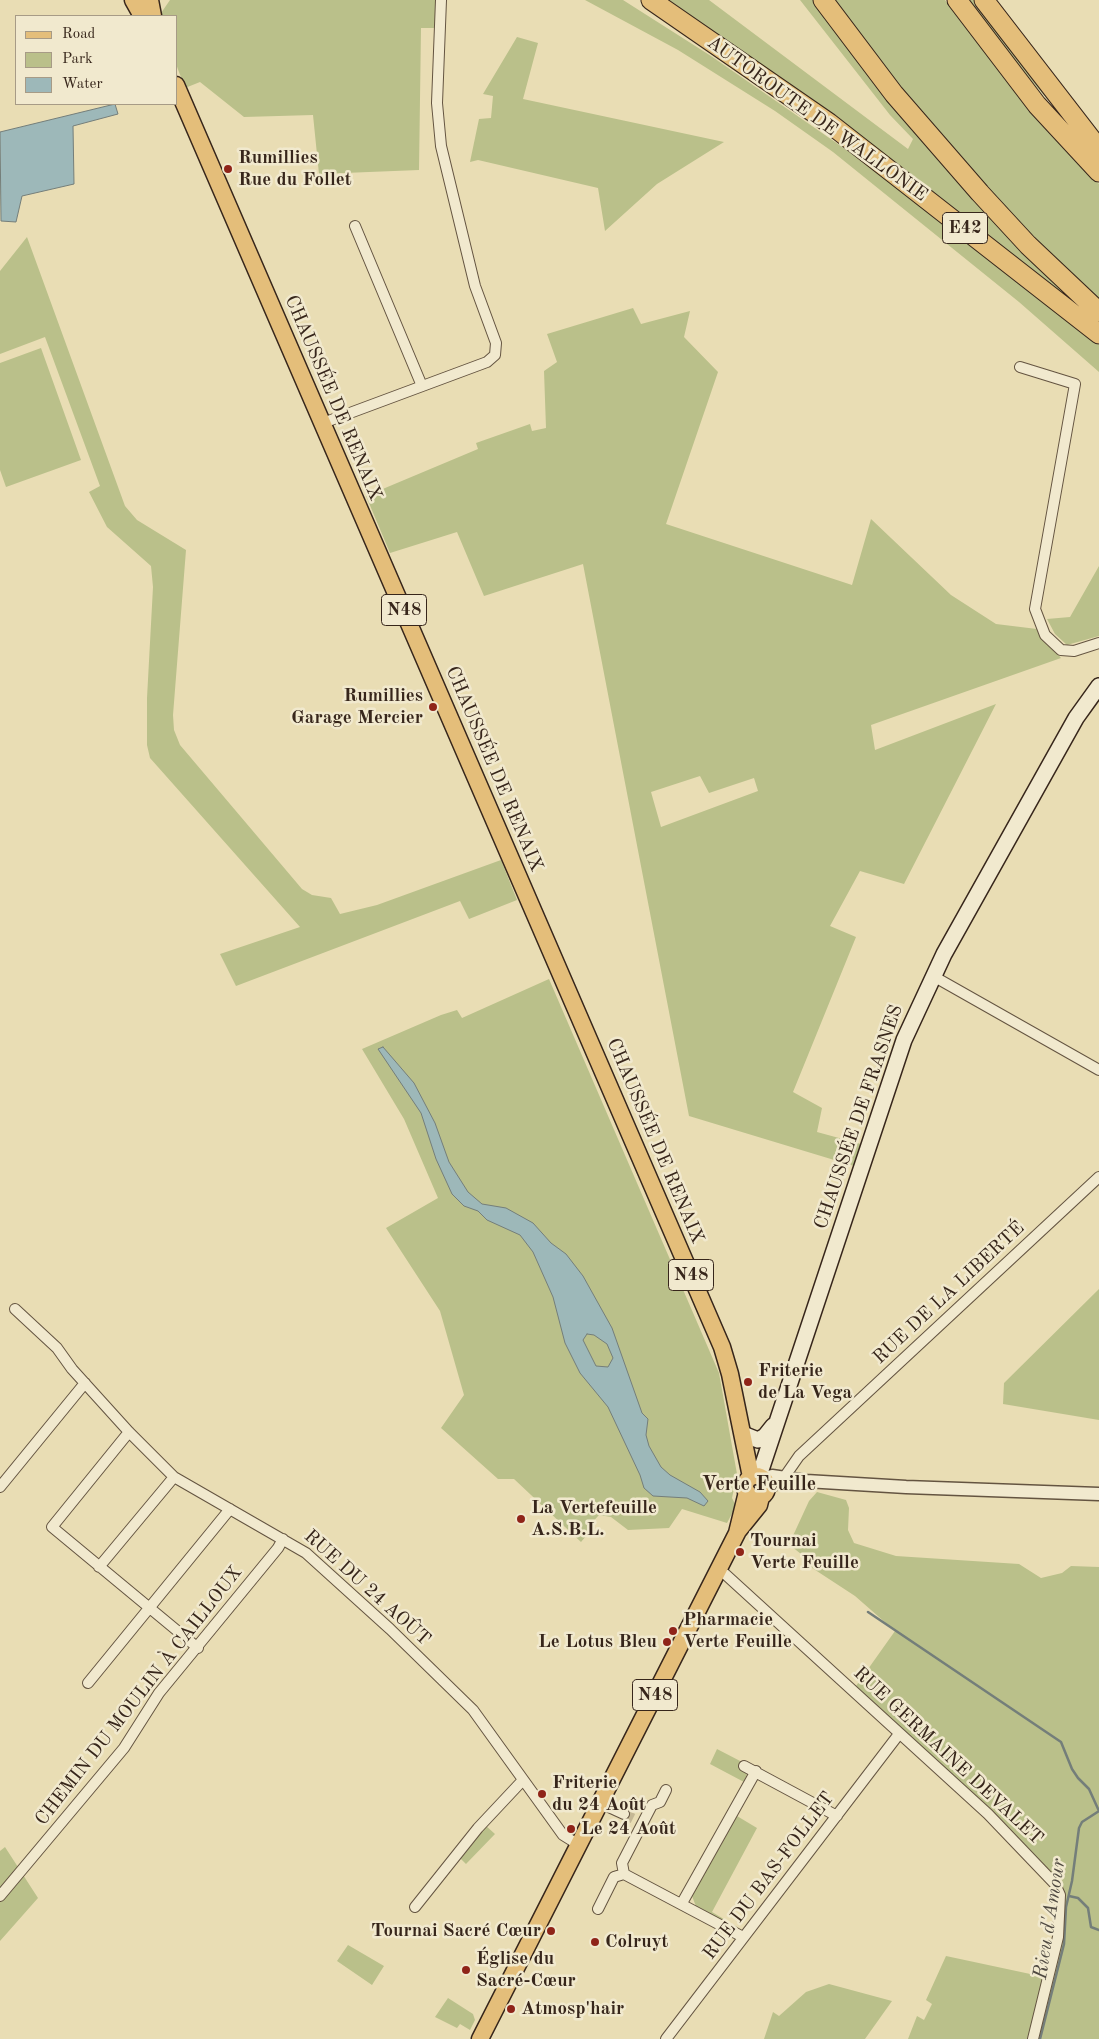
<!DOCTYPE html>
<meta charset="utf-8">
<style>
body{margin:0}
#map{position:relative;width:1099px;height:2039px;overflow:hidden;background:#e9ddb4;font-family:"Old Standard TT",serif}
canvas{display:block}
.legend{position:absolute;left:15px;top:15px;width:162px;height:90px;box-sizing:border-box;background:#f1e9ce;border:1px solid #a79b86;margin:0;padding:6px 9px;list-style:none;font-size:15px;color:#37261b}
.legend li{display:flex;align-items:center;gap:10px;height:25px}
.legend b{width:25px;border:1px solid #a79b86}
</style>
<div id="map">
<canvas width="1099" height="2039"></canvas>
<ul class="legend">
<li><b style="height:6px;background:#e4be7a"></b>Road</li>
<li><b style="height:14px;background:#bac08a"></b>Park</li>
<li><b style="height:14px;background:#9db8b9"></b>Water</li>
</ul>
</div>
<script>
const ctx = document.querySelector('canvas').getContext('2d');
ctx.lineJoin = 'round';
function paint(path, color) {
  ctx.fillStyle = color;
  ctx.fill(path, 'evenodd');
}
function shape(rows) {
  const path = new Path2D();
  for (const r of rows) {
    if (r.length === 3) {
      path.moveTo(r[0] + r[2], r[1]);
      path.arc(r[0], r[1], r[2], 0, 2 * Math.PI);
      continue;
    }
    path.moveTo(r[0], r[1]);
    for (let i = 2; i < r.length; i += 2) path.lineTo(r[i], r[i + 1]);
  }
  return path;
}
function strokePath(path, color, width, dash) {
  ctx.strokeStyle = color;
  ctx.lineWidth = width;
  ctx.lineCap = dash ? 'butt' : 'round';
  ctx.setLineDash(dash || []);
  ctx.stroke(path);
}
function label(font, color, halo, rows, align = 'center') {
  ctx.font = font + ' "Old Standard TT",serif';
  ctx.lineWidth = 5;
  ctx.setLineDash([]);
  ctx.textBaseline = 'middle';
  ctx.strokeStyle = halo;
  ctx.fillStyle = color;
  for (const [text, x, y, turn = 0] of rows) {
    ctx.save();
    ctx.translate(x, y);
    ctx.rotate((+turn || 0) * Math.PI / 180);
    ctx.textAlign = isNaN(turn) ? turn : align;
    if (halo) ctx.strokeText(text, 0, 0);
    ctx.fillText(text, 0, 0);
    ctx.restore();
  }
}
paint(shape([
 [170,0,441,0,440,28,421,28,419,170,319,174,313,115,244,117,200,82,185,88,176,64,176,16,159,16],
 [585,0,623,0,711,56,874,169,1099,345,1099,372,1019,302,833,152,775,111,678,50],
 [662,0,709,0,908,149,913,139,890,115,800,0,814,0,844,43,951,175,992,219,1099,322,1099,327],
 [832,0,945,0,1052,134,1099,184,1099,304,1028,235,939,139],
 [969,0,978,0,1095,155,1018,65],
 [517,37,538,43,523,99,724,142,657,184,605,231,598,188,478,160,470,162,479,119,491,118,493,96,483,94],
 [27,237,125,506,137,520,186,550,173,715,174,730,180,745,302,889,312,895,331,898,340,914,377,905,501,860,517,900,469,919,460,901,236,986,220,954,300,927,150,758,147,745,147,698,153,587,151,566,107,527,89,492,100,486,45,337,0,354,0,271],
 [633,308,641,324,690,311,684,337,718,372,666,524,852,585,871,519,951,595,996,624,1037,629,1061,658,871,725,875,750,996,704,904,884,860,871,830,926,856,937,793,1092,822,1108,817,1132,861,1144,854,1166,689,1116,583,564,484,596,457,532,390,553,366,496,478,449,476,443,530,424,532,431,546,428,544,371,557,362,547,334],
 [700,776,709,793,754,778,758,791,661,827,651,792],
 [41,348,81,460,6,487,0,470,0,363],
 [1099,566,1099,636,1067,645,1055,634,1047,619,1070,617],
 [549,979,719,1373,737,1474,732,1498,736,1506,727,1523,682,1509,669,1528,628,1530,611,1517,599,1515,589,1526,587,1535,581,1542,514,1479,498,1479,441,1428,464,1395,440,1311,386,1228,438,1198,404,1119,362,1049,441,1015,457,1010,462,1018],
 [1099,1289,1099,1420,1003,1404,1004,1383],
 [817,1492,846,1500,849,1508,848,1530,854,1543,896,1556,1019,1564,1041,1578,1062,1573,1071,1566,1099,1567,1099,2039,1039,2039,1048,1985,1036,2039,908,2039,917,2016,924,2020,932,2004,926,2000,946,1956,1049,1978,1063,1895,1038,1859,856,1686,895,1631,855,1596,803,1562,804,1558,801,1554,791,1546,791,1540,809,1501],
 [717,1749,744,1763,747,1774,744,1782,710,1764],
 [737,1816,757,1828,712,1912,739,1928,697,1909,692,1896,731,1827,730,1822],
 [485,1825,495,1834,466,1864,459,1857],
 [5,1847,38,1898,0,1941,0,1851],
 [348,1945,384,1966,372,1985,337,1961],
 [829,1984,892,2001,865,2039,764,2039,773,2012,779,2016,806,1992],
 [448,1998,473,2014,475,2020,470,2030,460,2024,457,2028,435,2017]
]), '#bac08a');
const water = shape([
 [115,104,118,114,73,126,74,184,22,196,16,222,1,221,0,132,115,104],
 [383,1047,414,1083,435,1123,449,1162,468,1192,482,1204,506,1208,533,1223,551,1243,566,1254,583,1276,612,1328,642,1413,648,1419,646,1435,649,1446,661,1467,670,1475,700,1492,708,1501,704,1506,687,1498,653,1496,644,1488,640,1475,608,1407,580,1373,565,1343,553,1297,533,1252,520,1235,487,1220,478,1211,464,1206,452,1194,436,1159,421,1113,378,1049,383,1047],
 [587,1334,594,1335,607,1344,613,1358,608,1367,596,1366,583,1340,587,1334]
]);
paint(water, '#9db8b9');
strokePath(water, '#747e7a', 1);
strokePath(shape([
 [868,1612,1061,1742,1072,1769,1078,1778,1089,1789,1099,1811],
 [1069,1896,1078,1898,1088,1908,1091,1927,1099,1930],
 [1040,2039,1064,1944,1066,1907,1072,1881,1079,1828,1082,1822,1099,1811]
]), '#747e7a', 2.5);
strokePath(shape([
 [624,1814,638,1821]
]), '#c5b895', 10, [10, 5]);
const minor = shape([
 [355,226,422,386],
 [1020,367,1075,384,1035,609,1045,635,1061,650,1074,651,1099,643],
 [323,423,487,362,495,355,496,343,475,286,441,146,437,103,441,0],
 [933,976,1099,1070],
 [15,1309,57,1348,72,1369,129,1432,174,1477,306,1553,390,1629,473,1710,563,1835,579,1845],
 [129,1432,52,1527,198,1648],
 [783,1479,799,1456,1099,1177],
 [0,1487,85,1383],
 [99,1567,174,1477],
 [718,1570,725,1574,988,1814,1055,1884,1060,1895,1058,1937,1033,2039],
 [88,1683,230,1509],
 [744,1766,837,1816],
 [600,1803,624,1814],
 [624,1874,743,1937],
 [0,1896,124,1748,159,1693,278,1548,283,1539],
 [682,1903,756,1771],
 [415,1907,478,1828,523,1780],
 [598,1909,614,1877,624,1874,622,1863,652,1805,660,1802,666,1790],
 [666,2039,899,1734]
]);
const tertiary = shape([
 [764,1478,772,1476,806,1481,906,1487,1099,1494],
 [768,1488,783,1479]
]);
const secondary = shape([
 [743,1434,758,1440,765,1436,773,1426],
 [759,1476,904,1040,944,954,1076,718,1099,686]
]);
const primary = shape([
 [133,0,142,16],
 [150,0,153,16],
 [176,85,722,1347,730,1374,751,1477],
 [756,1487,11],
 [738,1531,759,1505,761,1497],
 [480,2039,737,1533,747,1492]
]);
const motorway = shape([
 [651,0,829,123,1099,334],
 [823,0,894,94,980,193,1028,245,1099,312],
 [957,0,1037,105,1099,172],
 [984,0,1099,149]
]);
strokePath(minor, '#645441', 12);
strokePath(tertiary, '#645441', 15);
strokePath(secondary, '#37261b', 18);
strokePath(primary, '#37261b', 19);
strokePath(motorway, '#37261b', 21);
strokePath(minor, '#f1e9ce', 10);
strokePath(tertiary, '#f1e9ce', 12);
strokePath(secondary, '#f1e9ce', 15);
strokePath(primary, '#e4be7a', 16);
strokePath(motorway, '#e4be7a', 19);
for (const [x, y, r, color] of [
 [228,169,5,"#8f2418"],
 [433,707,5,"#8f2418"],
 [748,1382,5,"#8f2418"],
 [521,1519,5,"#8f2418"],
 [740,1552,5,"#8f2418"],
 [673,1631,5,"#8f2418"],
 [667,1642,5,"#8f2418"],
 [542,1794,5,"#8f2418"],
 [571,1829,5,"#8f2418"],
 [551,1931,5,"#8f2418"],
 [595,1942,5,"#8f2418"],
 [466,1970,5,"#8f2418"],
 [511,2009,5,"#8f2418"]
]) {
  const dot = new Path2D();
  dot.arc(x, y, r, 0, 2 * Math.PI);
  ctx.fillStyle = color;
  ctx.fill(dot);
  strokePath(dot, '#f1e9ce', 2);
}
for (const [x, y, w] of [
 [965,228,45],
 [404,610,45],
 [691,1275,45],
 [655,1695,45]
]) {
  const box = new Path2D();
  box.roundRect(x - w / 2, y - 15.5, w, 31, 4);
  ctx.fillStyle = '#f1e9ce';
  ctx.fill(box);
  strokePath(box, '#37261b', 1);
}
label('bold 18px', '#37261b', null, [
 ["E42",965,228],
 ["N48",404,610],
 ["N48",691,1275],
 ["N48",655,1695]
]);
label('19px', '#37261b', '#f1e9ce', [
 ["AUTOROUTE DE WALLONIE",817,119,36],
 ["CHAUSSÉE DE RENAIX",333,398,67],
 ["CHAUSSÉE DE RENAIX",494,769,67],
 ["CHAUSSÉE DE FRASNES",859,1117,-71],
 ["CHAUSSÉE DE RENAIX",655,1141,67],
 ["RUE DE LA LIBERTÉ",949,1293,-43],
 ["RUE DU 24 AOÛT",367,1588,42],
 ["CHEMIN DU MOULIN À CAILLOUX",139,1696,-52],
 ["RUE GERMAINE DEVALET",948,1756,43],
 ["RUE DU BAS-FOLLET",769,1876,-53]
]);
label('bold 19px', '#37261b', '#f1e9ce', [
 ["Rumillies",238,158],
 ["Rue du Follet",238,180],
 ["Rumillies",423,696,"right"],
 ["Garage Mercier",423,718,"right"],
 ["Friterie",758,1371],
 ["de La Vega",758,1393],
 ["La Vertefeuille",531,1508],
 ["A.S.B.L.",531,1530],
 ["Tournai",750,1541],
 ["Verte Feuille",750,1563],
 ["Pharmacie",683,1620],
 ["Verte Feuille",683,1642],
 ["Le Lotus Bleu",657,1642,"right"],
 ["Friterie",552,1783],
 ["du 24 Août",552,1805],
 ["Le 24 Août",581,1829],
 ["Tournai Sacré Cœur",541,1931,"right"],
 ["Colruyt",605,1942],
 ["Église du",476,1959],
 ["Sacré-Cœur",476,1981],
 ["Atmosp'hair",521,2009]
], 'left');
label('bold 20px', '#37261b', '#f1e9ce', [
 ["Verte Feuille",759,1485]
]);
label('italic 20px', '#504a42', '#f1e9ce', [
 ["Rieu d'Amour",1050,1919,-81]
]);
</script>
